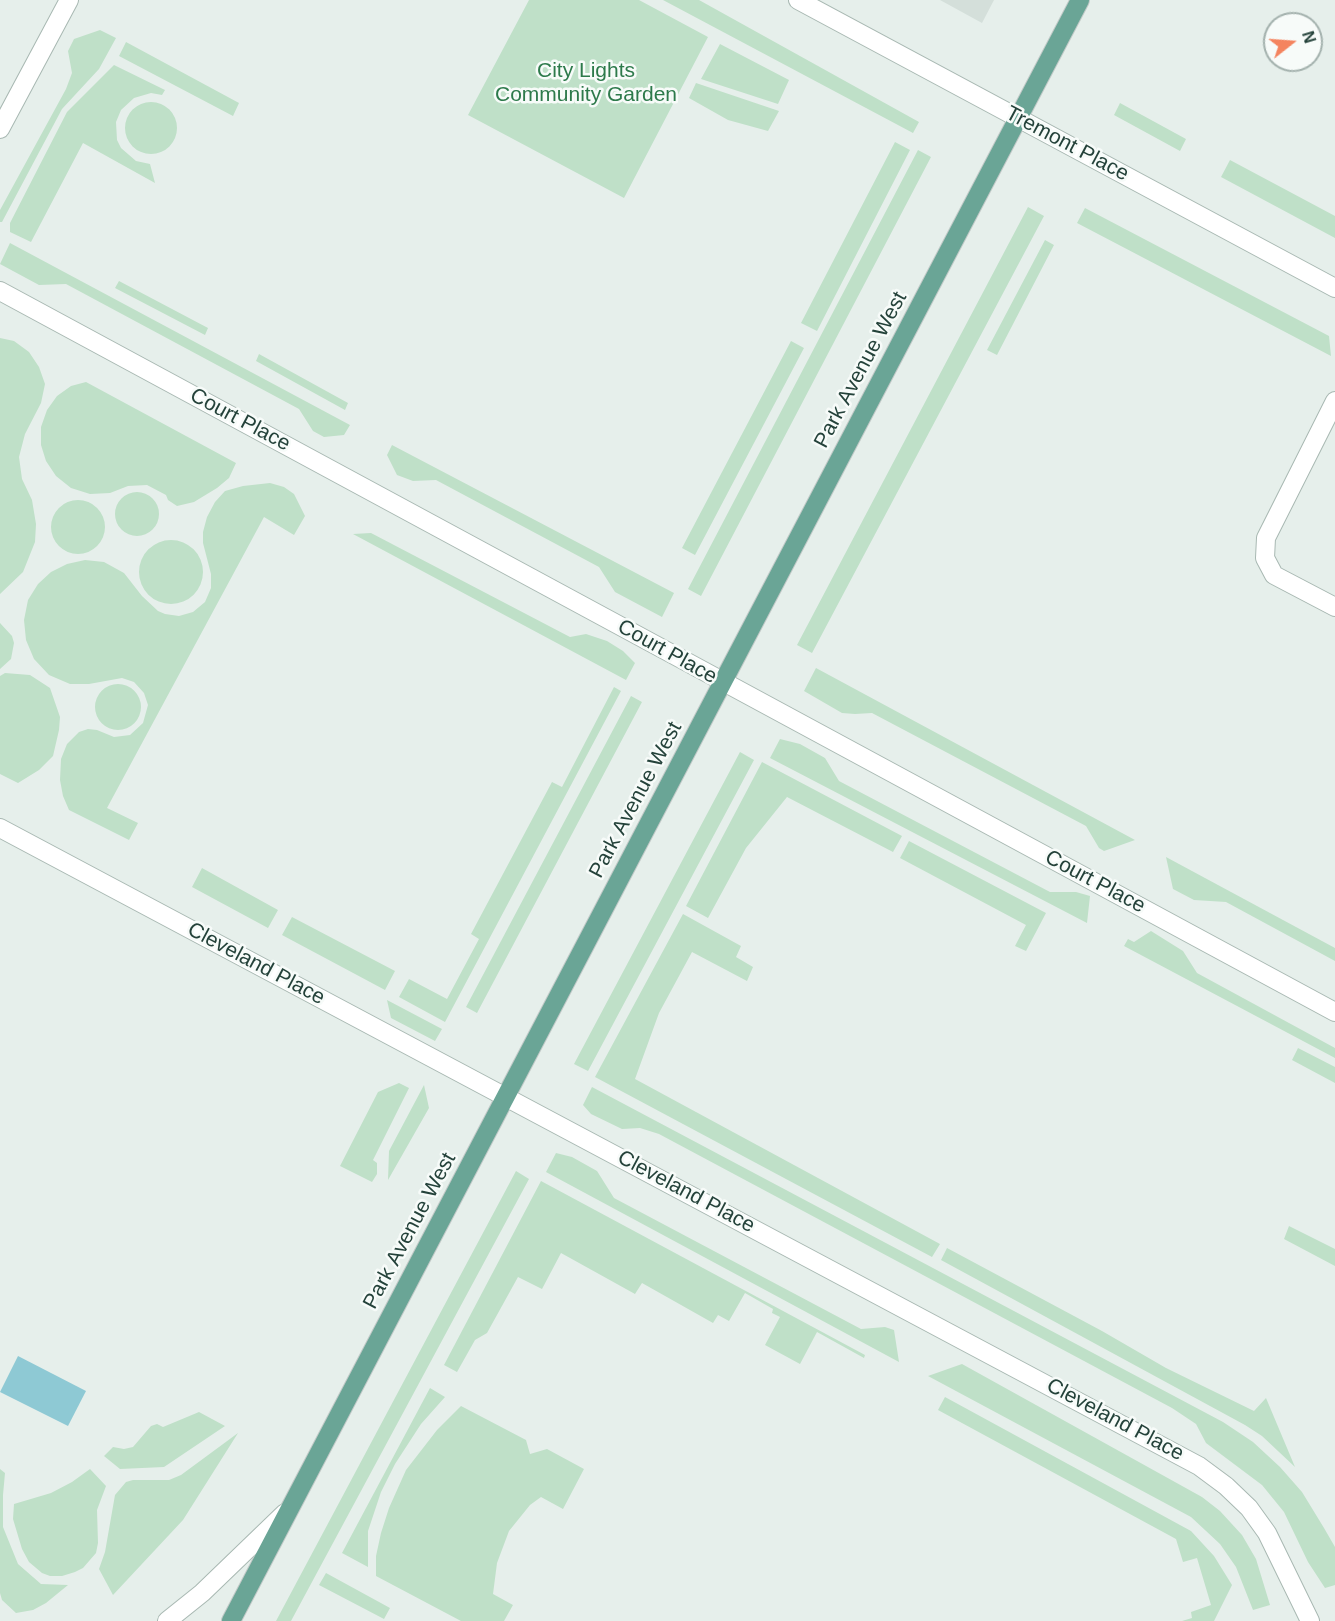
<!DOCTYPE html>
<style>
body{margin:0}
#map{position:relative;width:1335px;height:1621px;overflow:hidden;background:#e6efeb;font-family:Helvetica,sans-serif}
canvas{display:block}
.north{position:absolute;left:1263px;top:12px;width:60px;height:60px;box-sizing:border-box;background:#f7fbf9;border:2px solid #a3b1ad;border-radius:50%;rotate:73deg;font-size:16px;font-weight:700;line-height:24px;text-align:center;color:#24423a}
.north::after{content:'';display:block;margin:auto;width:21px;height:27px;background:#f4845f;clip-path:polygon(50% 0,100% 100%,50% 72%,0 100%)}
</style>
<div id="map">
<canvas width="1335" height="1621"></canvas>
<div class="north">N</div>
</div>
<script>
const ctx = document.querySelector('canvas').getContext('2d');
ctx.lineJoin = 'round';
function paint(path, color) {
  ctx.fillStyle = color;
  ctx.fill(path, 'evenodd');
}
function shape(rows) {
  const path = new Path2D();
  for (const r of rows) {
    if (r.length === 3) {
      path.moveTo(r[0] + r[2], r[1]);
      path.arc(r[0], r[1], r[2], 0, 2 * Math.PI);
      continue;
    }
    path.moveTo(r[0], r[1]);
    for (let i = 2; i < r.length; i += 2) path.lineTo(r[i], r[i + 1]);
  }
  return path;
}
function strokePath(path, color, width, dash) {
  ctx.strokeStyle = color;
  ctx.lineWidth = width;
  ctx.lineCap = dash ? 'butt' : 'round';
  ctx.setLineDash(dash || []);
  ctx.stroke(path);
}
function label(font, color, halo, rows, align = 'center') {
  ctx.font = font + ' Helvetica,sans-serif';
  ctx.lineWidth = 5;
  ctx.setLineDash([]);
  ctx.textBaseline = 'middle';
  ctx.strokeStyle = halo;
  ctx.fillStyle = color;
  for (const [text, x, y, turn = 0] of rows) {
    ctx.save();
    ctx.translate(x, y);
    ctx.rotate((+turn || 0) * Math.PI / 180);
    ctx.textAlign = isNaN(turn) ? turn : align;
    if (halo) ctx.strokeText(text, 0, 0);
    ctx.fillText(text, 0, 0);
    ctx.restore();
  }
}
paint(shape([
 [940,0,994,0,982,23]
]), '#d4dfda');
paint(shape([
 [529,0,639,0,708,37,624,198,468,115],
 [663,0,699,0,919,122,913,133],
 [100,30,116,38,99,69,62,109,2,222,0,222,0,210,66,89,72,73,68,51,74,39],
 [126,42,239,103,233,116,119,56],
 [720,44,789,80,778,104,701,79],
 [114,65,165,90,162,95,151,93,134,98,121,110,116,122,117,140,121,148,136,161,150,164,155,183,83,143,31,242,10,232,10,223,67,112],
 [696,83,779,111,768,131,728,120,689,98],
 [151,128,26],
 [1120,103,1186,139,1180,151,1114,115],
 [895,142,910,150,817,331,801,323],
 [918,150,931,157,701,596,688,589],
 [1230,160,1335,216,1335,238,1221,177],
 [1028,207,1044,216,812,653,797,645],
 [1085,208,1329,336,1331,356,1077,223],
 [1045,240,1054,245,997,355,987,350],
 [10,243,350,425,344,435,324,437,313,431,299,409,66,284,39,285,0,264],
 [119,281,208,328,205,335,115,288],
 [0,338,14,341,29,352,39,367,45,384,41,403,25,434,19,457,22,479,32,500,36,524,35,542,23,572,0,594],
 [791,341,804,348,695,555,682,548],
 [259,354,348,403,345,410,256,361],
 [86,382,236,463,229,478,217,488,194,502,177,506,168,500,166,495,147,485,128,486,110,493,90,494,71,488,56,476,46,461,41,445,41,427,47,410,57,396,71,386],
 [392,445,674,593,662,617,615,592,599,567,436,480,413,481,397,475,387,455],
 [270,483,284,487,294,494,305,516,294,535,264,517,107,808,138,823,129,840,69,810,63,796,60,780,61,759,67,744,79,732,88,729,97,730,114,737,130,735,143,723,148,705,144,693,134,682,122,678,89,684,70,684,49,675,34,659,26,640,24,620,28,600,38,584,51,572,67,564,85,560,104,562,124,573,142,596,158,611,165,614,179,616,193,612,205,602,211,588,211,574,203,543,203,532,207,517,215,502,225,491,243,486],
 [137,514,22],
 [78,527,27],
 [371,533,570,637,586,634,607,641,623,651,635,663,626,680,353,534],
 [171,572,32],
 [0,623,12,636,14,643,11,659,0,669],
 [816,668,1135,840,1104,851,1099,848,1086,826,872,713,855,714,842,713,804,691],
 [5,673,30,675,50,688,60,717,59,730,53,756,39,770,18,783,0,774,0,676],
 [118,707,23],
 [614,687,621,691,445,1022,399,997,409,979,447,999,479,939,471,934,552,782,562,787],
 [631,696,642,702,477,1013,466,1007],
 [780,739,800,744,825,758,839,781,1050,892,1076,892,1090,896,1087,923,770,758],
 [740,752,754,760,588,1071,574,1064],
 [762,762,902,836,893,852,787,797,746,848,708,918,686,906],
 [909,841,1046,913,1026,951,1015,946,1026,925,900,858],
 [1166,857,1335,948,1335,961,1226,902,1194,900,1173,889],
 [202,868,278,910,268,928,192,887],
 [683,914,741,946,736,957,753,967,747,981,692,952,659,1013,635,1079,940,1244,932,1257,595,1077],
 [292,917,395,971,385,990,282,935],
 [1151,931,1183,951,1197,973,1335,1048,1335,1058,1124,946,1128,939,1134,942],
 [387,1000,442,1029,435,1041,391,1018],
 [1298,1048,1335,1067,1335,1083,1292,1060],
 [399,1083,409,1088,373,1160,377,1163,377,1174,372,1182,340,1166,378,1092],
 [424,1085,429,1108,388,1180,389,1151],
 [592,1087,1223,1422,1253,1442,1280,1467,1302,1492,1324,1528,1335,1547,1335,1585,1325,1588,1308,1562,1284,1512,1262,1485,1206,1443,1196,1424,1172,1408,659,1134,640,1128,622,1129,591,1114,583,1105],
 [556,1153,572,1157,597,1171,614,1198,861,1329,885,1327,894,1330,899,1362,546,1172],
 [516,1171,529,1179,291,1621,276,1621],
 [541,1181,865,1355,864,1358,817,1332,800,1364,765,1345,780,1317,772,1313,773,1309,745,1293,729,1321,718,1315,713,1323,642,1283,635,1294,561,1253,542,1289,518,1277,487,1333,475,1340,457,1372,444,1365],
 [1289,1226,1335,1249,1335,1266,1284,1239],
 [947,1248,1102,1331,1166,1368,1254,1411,1266,1398,1295,1467,1262,1436,1245,1425,941,1260],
 [962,1364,1202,1497,1220,1511,1242,1535,1256,1559,1270,1605,1253,1610,1236,1567,1220,1544,1191,1517,928,1376],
 [430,1388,445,1397,421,1424,395,1464,381,1492,368,1531,368,1567,342,1553],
 [945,1397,1191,1531,1214,1556,1232,1585,1214,1621,1182,1621,1192,1618,1191,1612,1211,1605,1197,1558,1183,1562,1176,1539,938,1410],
 [461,1406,526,1440,530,1454,547,1449,584,1469,563,1509,541,1497,530,1505,509,1531,497,1563,493,1594,513,1605,504,1621,461,1621,376,1576,376,1556,381,1533,389,1508,406,1470,437,1430],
 [199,1412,225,1426,164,1467,120,1469,104,1456,113,1447,124,1449,133,1447,151,1426,157,1424,163,1427],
 [238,1433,183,1520,113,1595,99,1569,105,1552,115,1495,126,1482,133,1480,169,1480,181,1475],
 [0,1469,5,1473,3,1495,3,1527,18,1564,41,1584,68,1585,46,1603,33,1610,16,1613,2,1600,0,1593],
 [90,1469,106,1486,97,1510,98,1543,96,1553,83,1568,75,1572,62,1576,50,1576,42,1573,29,1562,22,1549,13,1519,14,1504,51,1493,72,1482],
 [326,1573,390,1608,384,1619,319,1585]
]), '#bfe0c8');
paint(shape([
 [18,1356,86,1391,68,1426,0,1392]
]), '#8ec9d4');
const minor = shape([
 [798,0,1335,288],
 [0,129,69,0],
 [0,291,1335,1012],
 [1335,401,1266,538,1265,558,1274,575,1335,607],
 [0,828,1199,1466,1226,1486,1249,1508,1267,1533,1310,1621],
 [167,1621,202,1593,285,1513]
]);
const major = shape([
 [231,1621,1080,0]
]);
strokePath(minor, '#a8b8b2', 20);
strokePath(major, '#c2cac8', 20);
strokePath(minor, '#fff', 18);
strokePath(major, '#6aa596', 18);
label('21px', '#2d7a4b', '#f7fbf9', [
 ["City Lights",586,71],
 ["Community Garden",586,95]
]);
label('21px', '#24423a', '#f7fbf9', [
 ["Tremont Place",1067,144,28],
 ["Park Avenue West",861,370,-62],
 ["Court Place",240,420,28],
 ["Court Place",667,652,29],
 ["Park Avenue West",636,800,-62],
 ["Court Place",1095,882,28],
 ["Cleveland Place",256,964,28],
 ["Cleveland Place",686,1192,28],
 ["Park Avenue West",410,1231,-62],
 ["Cleveland Place",1115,1420,28]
]);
</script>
